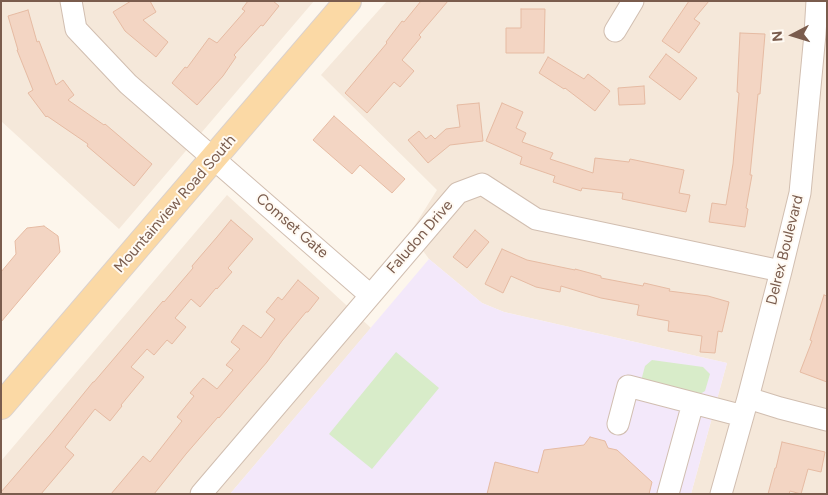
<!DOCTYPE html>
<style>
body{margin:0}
#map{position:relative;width:828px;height:495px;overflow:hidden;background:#fdf6ec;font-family:Figtree,sans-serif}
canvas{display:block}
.frame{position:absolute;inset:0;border:2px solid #7a5c4d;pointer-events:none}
.north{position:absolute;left:768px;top:10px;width:50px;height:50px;-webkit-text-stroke:4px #fffaf3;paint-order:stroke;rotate:265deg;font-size:14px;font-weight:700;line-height:20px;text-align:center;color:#7a5c4d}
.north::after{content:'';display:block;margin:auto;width:18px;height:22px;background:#7a5c4d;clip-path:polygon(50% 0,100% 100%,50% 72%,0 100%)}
</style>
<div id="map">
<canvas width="828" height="495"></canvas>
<div class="frame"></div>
<div class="north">N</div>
</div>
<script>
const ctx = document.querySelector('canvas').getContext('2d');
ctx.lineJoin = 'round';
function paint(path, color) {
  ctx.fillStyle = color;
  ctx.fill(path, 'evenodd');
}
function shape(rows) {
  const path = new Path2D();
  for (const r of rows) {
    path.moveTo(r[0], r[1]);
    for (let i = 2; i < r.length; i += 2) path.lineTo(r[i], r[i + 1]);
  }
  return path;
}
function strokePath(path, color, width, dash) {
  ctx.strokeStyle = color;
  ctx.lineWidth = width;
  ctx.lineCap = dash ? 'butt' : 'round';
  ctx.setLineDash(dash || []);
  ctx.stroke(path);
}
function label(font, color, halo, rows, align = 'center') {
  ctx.font = font + ' Figtree,sans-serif';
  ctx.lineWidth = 4;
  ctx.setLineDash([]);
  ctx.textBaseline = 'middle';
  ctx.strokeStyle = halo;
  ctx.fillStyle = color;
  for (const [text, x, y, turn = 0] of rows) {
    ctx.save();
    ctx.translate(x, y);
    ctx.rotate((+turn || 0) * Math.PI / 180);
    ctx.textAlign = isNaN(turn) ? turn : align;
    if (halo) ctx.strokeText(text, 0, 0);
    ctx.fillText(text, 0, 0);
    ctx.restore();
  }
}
paint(shape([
 [1,1,314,1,119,229,1,121],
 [387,1,827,1,827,494,691,494,727,363,504,312,482,303,429,259,410,233,437,190,321,75],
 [227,195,371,328,230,494,1,494,1,461]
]), '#f5e8da');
paint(shape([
 [429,259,482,303,504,312,727,363,691,494,230,494]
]), '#f3e8fa');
paint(shape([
 [396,352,439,388,372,469,329,434],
 [652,360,703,367,710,374,705,391,697,396,641,381,645,366]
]), '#d8ecc9');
const building = shape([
 [131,1,150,1,156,12,143,20,168,42,156,57,125,31,113,12,131,1],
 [248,1,273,1,279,6,263,26,261,25,234,55,236,57,223,76,197,105,172,83,185,67,187,68,209,38,217,43,245,11,242,9,248,1],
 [421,1,448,1,419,35,421,37,402,60,414,71,400,87,394,82,367,113,345,93,387,43,386,42,402,21,404,22,421,1],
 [689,1,709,1,694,19,700,23,679,53,662,41,689,1],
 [521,9,545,9,544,53,506,53,506,28,521,28,521,9],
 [28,10,37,42,39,41,56,85,63,80,74,95,68,100,104,125,105,124,152,164,134,186,87,146,88,144,47,116,46,117,28,93,33,90,17,50,18,50,8,16,28,10],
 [740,33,765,34,760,94,758,94,750,175,752,175,746,208,748,209,745,227,709,222,712,203,726,205,733,164,739,93,737,92,740,33],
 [666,54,697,78,680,100,649,77,666,54],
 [548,57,584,79,588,74,610,91,595,111,565,88,564,89,539,73,548,57],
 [644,86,645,104,619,105,618,88,644,86],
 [479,103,483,141,450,145,428,163,408,140,419,131,426,139,431,135,435,139,446,129,460,127,457,105,479,103],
 [502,103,523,112,516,128,526,133,522,142,553,153,550,159,593,173,595,158,629,162,630,159,684,170,679,193,690,195,686,212,622,199,623,193,582,188,581,191,553,182,555,176,520,164,522,157,486,141,502,103],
 [334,116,405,179,392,193,360,165,352,174,313,140,334,116],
 [231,220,253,239,228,268,232,272,217,289,216,288,200,307,191,299,175,318,186,327,172,344,167,340,154,355,147,349,131,367,144,377,121,405,122,406,110,421,95,409,65,447,74,455,41,494,1,494,1,492,8,484,50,435,93,382,94,382,163,301,164,302,193,268,192,266,217,237,231,220],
 [44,226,58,236,60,252,1,322,1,272,16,254,15,241,27,228,44,226],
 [475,230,489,242,467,268,453,257,475,230],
 [502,249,527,260,575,270,575,269,601,276,601,278,643,286,644,283,670,289,669,291,708,296,729,302,722,332,718,331,715,353,700,352,702,336,668,331,669,321,637,315,639,305,601,298,561,286,560,292,536,287,511,276,503,293,485,284,502,249],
 [298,280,319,298,308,312,306,312,282,341,267,362,219,418,218,417,186,454,154,494,111,494,143,456,150,462,182,421,177,417,194,396,190,393,203,378,217,389,233,370,226,365,240,349,231,342,243,325,261,338,275,319,266,312,278,297,282,300,298,280],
 [824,295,827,296,827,382,800,372,812,341,810,340,824,295],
 [590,437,605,441,608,448,617,450,652,482,649,494,487,494,495,462,538,473,544,450,584,445,590,437],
 [782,442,825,452,821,472,808,469,801,494,790,491,789,494,768,494,775,468,776,468,782,442]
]);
paint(building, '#f3d5c3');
strokePath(building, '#e6bba3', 1);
const minor = shape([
 [71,1,76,29,128,84,370,295],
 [615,31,633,1],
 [748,398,780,408,827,420],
 [618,424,628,386,743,416],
 [201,494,458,193,482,184,536,219,781,271],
 [668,494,693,403],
 [721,494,748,398,781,271,800,193,815,34,817,1]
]);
const major = shape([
 [1,406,348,1]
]);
strokePath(minor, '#d1beb0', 23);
strokePath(major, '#dad1cd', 28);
strokePath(minor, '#fff', 21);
strokePath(major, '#fbd9a5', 26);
label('15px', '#7a5c4d', '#fffaf3', [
 ["Mountainview Road South",175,204,-49],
 ["Comset Gate",292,226,41],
 ["Faludon Drive",420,237,-49],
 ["Delrex Boulevard",785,250,-76]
]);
</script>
